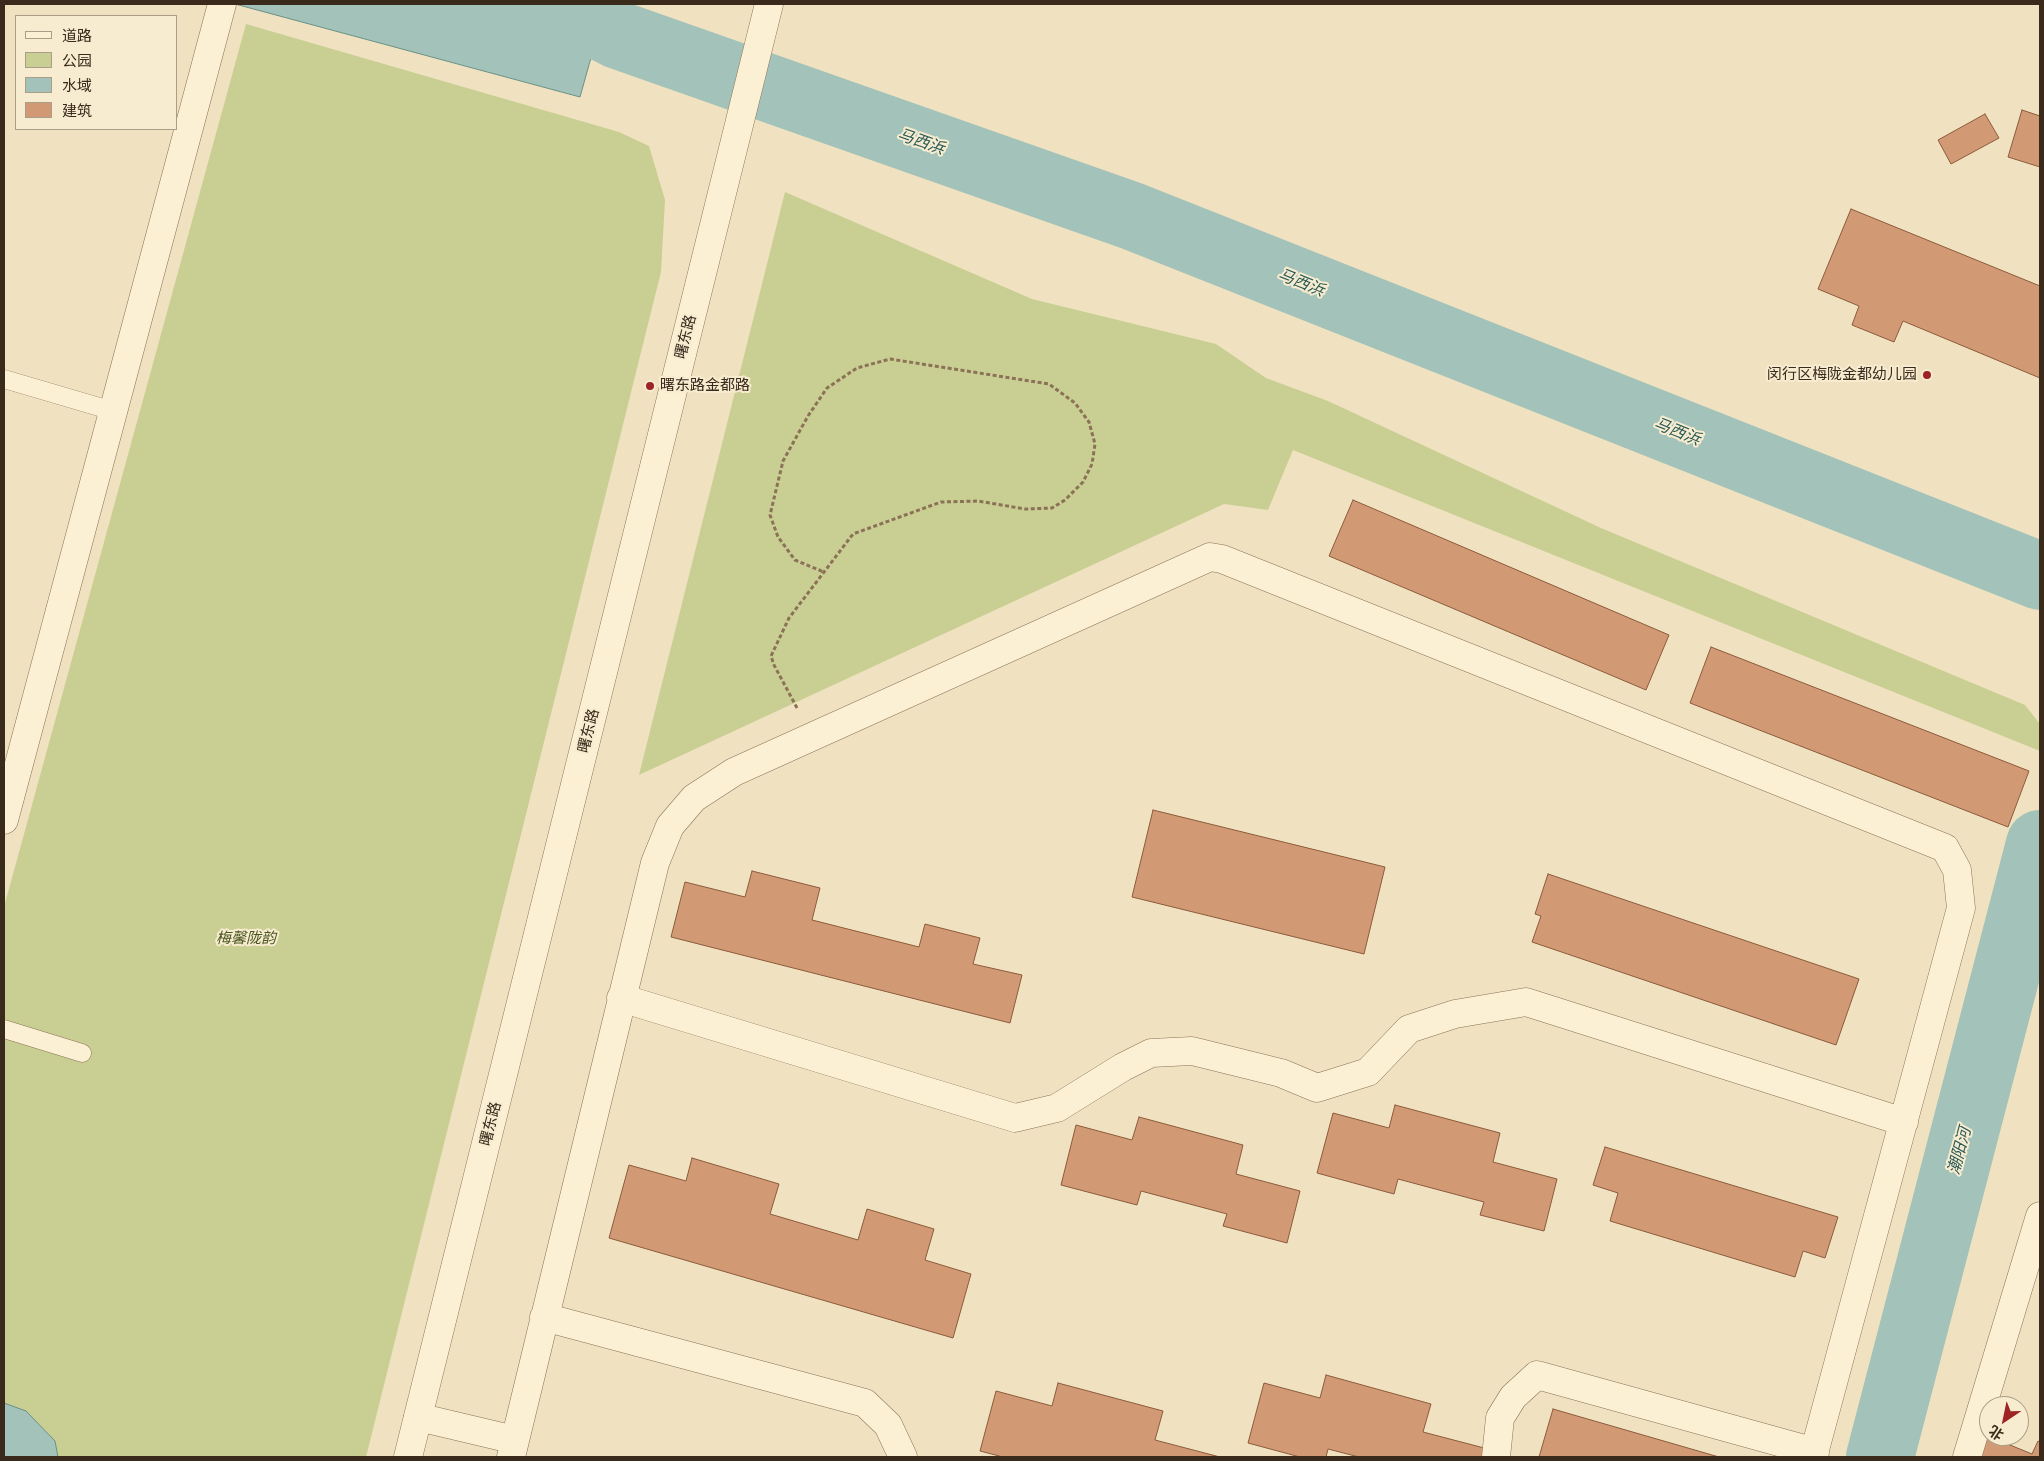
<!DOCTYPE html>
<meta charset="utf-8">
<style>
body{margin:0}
#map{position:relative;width:2044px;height:1461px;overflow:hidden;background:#f0e2c0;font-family:Merriweather,"Noto Sans SC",serif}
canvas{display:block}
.frame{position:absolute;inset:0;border:5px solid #392a1c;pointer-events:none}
.legend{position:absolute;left:15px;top:15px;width:162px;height:115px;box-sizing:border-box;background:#f7ecd0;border:1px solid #ab9e88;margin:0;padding:6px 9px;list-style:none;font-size:15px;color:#392a1c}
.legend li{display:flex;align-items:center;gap:10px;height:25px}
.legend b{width:25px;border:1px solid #ab9e88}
.north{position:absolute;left:1979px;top:1396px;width:50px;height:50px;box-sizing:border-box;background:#f7ecd0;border:1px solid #ab9e88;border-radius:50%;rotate:214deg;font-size:14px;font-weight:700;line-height:20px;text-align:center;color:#392a1c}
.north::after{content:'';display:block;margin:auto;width:18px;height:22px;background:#9d2325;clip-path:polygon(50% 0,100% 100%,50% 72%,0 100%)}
</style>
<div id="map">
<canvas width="2044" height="1461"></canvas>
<div class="frame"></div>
<ul class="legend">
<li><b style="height:6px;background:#fbefd4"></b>道路</li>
<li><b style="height:14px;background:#c9cf93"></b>公园</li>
<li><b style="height:14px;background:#a3c2b9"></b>水域</li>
<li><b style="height:14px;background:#d19a74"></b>建筑</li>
</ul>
<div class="north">北</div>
</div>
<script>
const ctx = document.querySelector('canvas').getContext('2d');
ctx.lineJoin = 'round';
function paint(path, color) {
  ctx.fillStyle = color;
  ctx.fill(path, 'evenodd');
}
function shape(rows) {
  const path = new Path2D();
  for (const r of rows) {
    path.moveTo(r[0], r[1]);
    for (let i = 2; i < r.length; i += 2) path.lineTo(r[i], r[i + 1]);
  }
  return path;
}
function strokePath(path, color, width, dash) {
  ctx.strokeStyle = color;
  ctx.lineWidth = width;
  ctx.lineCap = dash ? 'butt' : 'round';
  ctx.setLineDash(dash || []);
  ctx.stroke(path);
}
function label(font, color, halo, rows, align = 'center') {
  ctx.font = font + ' Merriweather,"Noto Sans SC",serif';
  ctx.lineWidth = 4;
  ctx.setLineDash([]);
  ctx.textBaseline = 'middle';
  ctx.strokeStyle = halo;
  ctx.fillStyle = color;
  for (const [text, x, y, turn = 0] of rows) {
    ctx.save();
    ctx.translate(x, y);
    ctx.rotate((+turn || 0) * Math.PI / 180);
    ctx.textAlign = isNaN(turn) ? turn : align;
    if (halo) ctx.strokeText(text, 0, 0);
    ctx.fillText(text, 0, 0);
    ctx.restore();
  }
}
paint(shape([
 [246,24,619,132,649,146,665,200,661,272,366,1457,4,1457,4,907],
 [785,192,1032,299,1216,344,1266,378,1328,401,1601,528,2025,705,2040,724,2040,751,1293,450,1268,510,1224,504,639,775]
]), '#c9cf93');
const water = shape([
 [235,4,606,4,580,97,235,4],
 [4,1403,26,1411,55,1441,58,1457,4,1457,4,1403]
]);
paint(water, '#a3c2b9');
strokePath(water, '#6a9187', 1);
strokePath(shape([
 [557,4,618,35,1132,216,2040,576],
 [1880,1457,2040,844]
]), '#a3c2b9', 68);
const building = shape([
 [2022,110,2040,116,2040,167,2008,157,2022,110],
 [1985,114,1999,138,1951,164,1938,140,1985,114],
 [1851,209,2040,286,2040,378,1903,321,1894,342,1852,325,1859,306,1818,289,1851,209],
 [1353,500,1669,635,1646,690,1329,556,1353,500],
 [1711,647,2029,771,2008,827,1690,703,1711,647],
 [1153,810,1385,867,1364,954,1132,897,1153,810],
 [752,871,820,888,812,920,919,947,925,924,980,938,973,964,1022,975,1010,1023,671,937,685,882,745,897,752,871],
 [1548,874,1859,979,1836,1045,1532,942,1541,916,1535,914,1548,874],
 [1395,1105,1500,1133,1493,1162,1557,1179,1544,1231,1480,1215,1484,1202,1398,1179,1394,1194,1317,1173,1333,1113,1389,1128,1395,1105],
 [1139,1117,1243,1145,1236,1174,1300,1191,1287,1243,1223,1226,1227,1214,1141,1191,1137,1205,1061,1185,1076,1125,1132,1140,1139,1117],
 [1605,1147,1838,1217,1825,1258,1803,1251,1795,1277,1610,1221,1618,1193,1593,1185,1605,1147],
 [692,1158,779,1184,770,1214,858,1240,867,1209,934,1229,925,1260,971,1274,953,1338,609,1238,629,1165,686,1181,692,1158],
 [1326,1375,1431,1404,1423,1432,1488,1449,1486,1457,1359,1457,1328,1449,1326,1457,1300,1457,1248,1443,1264,1383,1320,1398,1326,1375],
 [1058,1383,1163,1411,1155,1440,1220,1457,1003,1457,980,1451,996,1391,1052,1406,1058,1383],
 [1553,1409,1719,1457,1539,1457,1553,1409],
 [1983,1434,2032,1454,2038,1441,2040,1442,2040,1457,1976,1457,1983,1434]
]);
paint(building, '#d19a74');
strokePath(building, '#8b5a3b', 1);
const service = shape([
 [4,379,113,411],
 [4,1029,82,1053]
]);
const minor = shape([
 [4,820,222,4],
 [621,998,1015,1118,1057,1108,1123,1067,1151,1053,1192,1051,1281,1073,1317,1088,1368,1072,1409,1029,1455,1014,1526,1002,1904,1122],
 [544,1317,865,1403,888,1425,903,1457],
 [418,1417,515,1440],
 [511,1457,655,863,670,826,694,798,734,772,1210,557,1222,559,1945,848,1957,870,1961,908,1813,1457],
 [1496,1457,1500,1418,1513,1397,1537,1375,1815,1452],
 [1967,1457,2040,1216]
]);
const tertiary = shape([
 [408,1457,769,4]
]);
strokePath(service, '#8b7257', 19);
strokePath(minor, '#8b7257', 29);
strokePath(tertiary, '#8b7257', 29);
strokePath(shape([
 [797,708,774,665,771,656,789,618,853,534,941,502,978,501,1025,509,1052,508,1065,500,1083,482,1092,464,1095,444,1089,422,1075,403,1049,384,890,359,857,368,827,388,808,416,783,461,770,515,778,537,795,560,824,572]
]), '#8b7257', 3, [4, 2.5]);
strokePath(service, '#fbefd4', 18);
strokePath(minor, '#fbefd4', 28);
strokePath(tertiary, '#fbefd4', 28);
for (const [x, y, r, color] of [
 [1927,375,5,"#9d2325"],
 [650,386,5,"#9d2325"]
]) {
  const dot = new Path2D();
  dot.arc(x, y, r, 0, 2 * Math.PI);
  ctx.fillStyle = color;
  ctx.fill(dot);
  strokePath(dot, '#f7ecd0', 2);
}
label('15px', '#392a1c', '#f7ecd0', [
 ["曙东路",686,337,-76],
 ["曙东路",589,731,-76],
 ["曙东路",491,1124,-76]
]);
label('15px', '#392a1c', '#f7ecd0', [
 ["闵行区梅陇金都幼儿园",1917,375],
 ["曙东路金都路",660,386,"left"]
], 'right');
label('italic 15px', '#4a5721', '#f7ecd0', [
 ["梅馨陇韵",246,939]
]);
label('italic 16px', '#2a5a57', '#f7ecd0', [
 ["马西浜",921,142,19],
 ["马西浜",1301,283,22],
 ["马西浜",1677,432,22],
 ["潮阳河",1960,1151,-75]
]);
</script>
